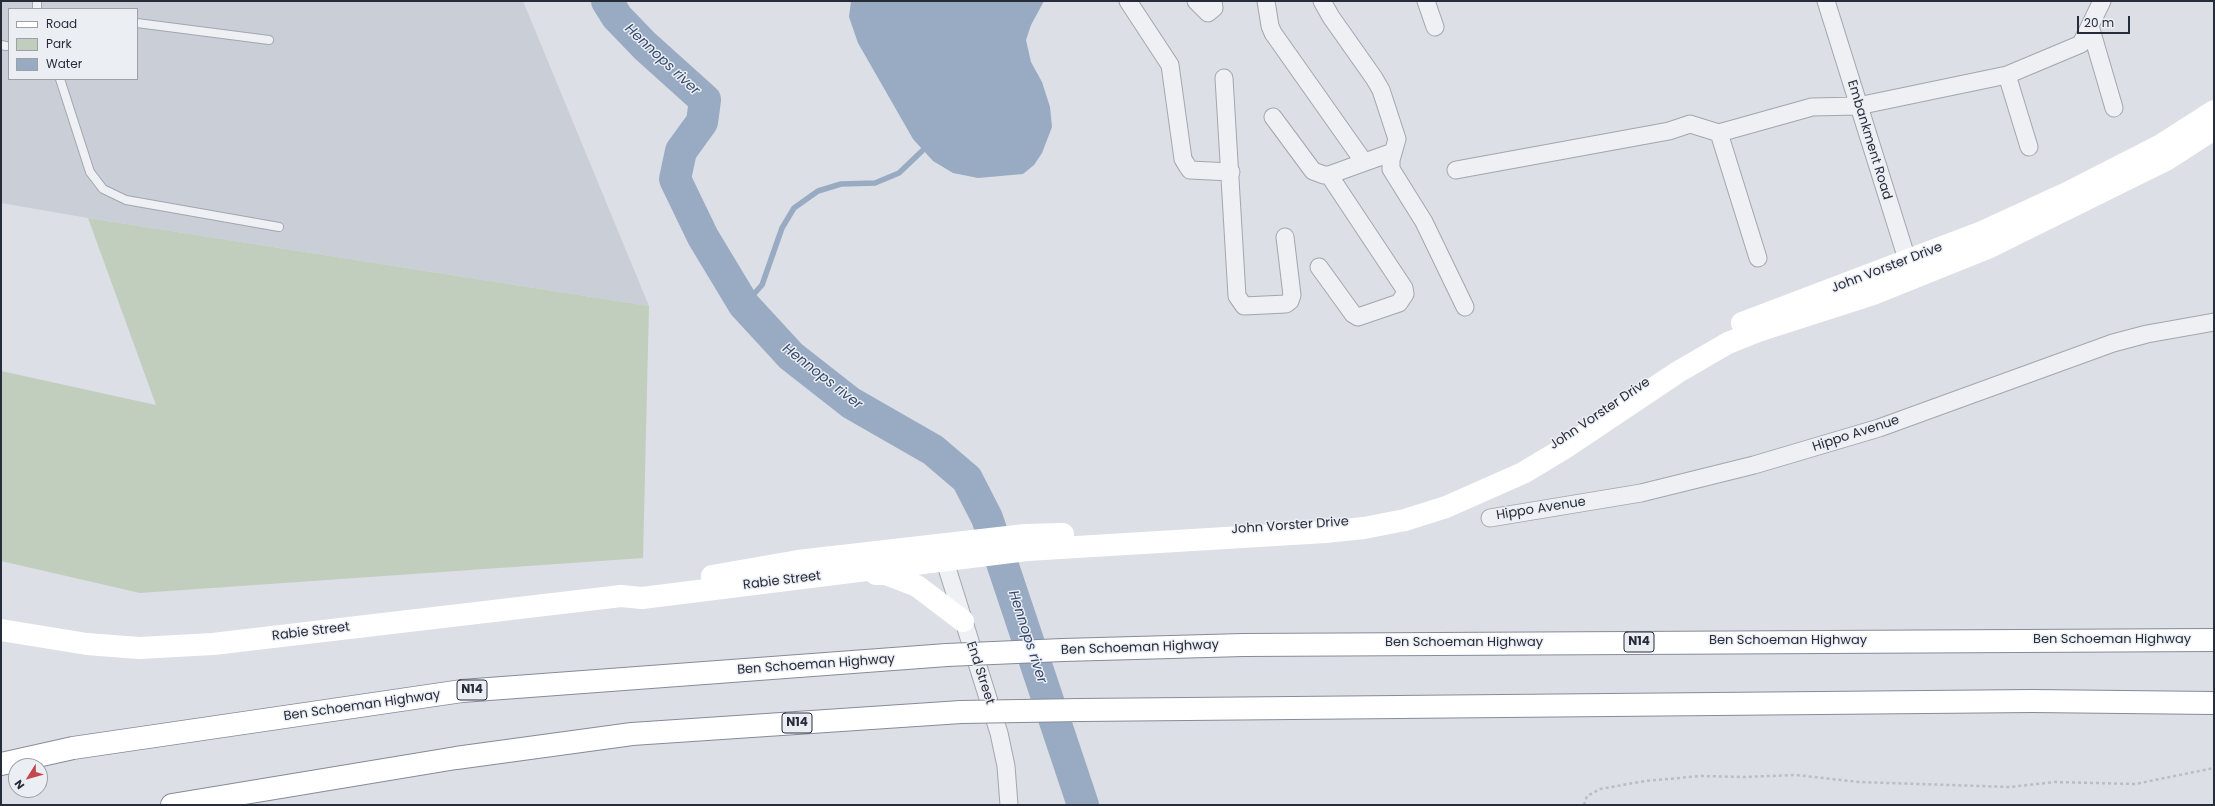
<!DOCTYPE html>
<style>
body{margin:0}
#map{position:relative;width:2215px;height:806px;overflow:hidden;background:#dcdfe5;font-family:Poppins,sans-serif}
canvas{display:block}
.frame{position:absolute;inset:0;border:2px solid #272c3a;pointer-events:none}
.legend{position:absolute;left:8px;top:8px;width:130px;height:72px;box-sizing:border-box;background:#ebeef3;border:1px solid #9da0a9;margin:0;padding:5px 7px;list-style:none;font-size:12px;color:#272c3a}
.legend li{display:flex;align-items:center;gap:8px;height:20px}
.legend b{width:20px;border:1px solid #9da0a9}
.north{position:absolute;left:8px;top:758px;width:40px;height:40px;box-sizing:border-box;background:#ebeef3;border:1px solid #9da0a9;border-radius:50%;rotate:233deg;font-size:11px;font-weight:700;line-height:16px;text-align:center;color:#272c3a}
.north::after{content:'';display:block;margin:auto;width:14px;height:18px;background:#c44850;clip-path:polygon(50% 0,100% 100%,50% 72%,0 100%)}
.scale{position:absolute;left:2077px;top:16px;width:53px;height:18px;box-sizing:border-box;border:2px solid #272c3a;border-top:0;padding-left:5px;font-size:12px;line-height:14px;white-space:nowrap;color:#272c3a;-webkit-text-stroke:3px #ebeef3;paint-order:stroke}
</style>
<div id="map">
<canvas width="2215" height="806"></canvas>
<div class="frame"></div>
<ul class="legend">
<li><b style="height:5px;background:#fff"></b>Road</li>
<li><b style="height:11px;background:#c1cebe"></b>Park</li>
<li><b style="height:11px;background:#99aac3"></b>Water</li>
</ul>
<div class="north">N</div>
<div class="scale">20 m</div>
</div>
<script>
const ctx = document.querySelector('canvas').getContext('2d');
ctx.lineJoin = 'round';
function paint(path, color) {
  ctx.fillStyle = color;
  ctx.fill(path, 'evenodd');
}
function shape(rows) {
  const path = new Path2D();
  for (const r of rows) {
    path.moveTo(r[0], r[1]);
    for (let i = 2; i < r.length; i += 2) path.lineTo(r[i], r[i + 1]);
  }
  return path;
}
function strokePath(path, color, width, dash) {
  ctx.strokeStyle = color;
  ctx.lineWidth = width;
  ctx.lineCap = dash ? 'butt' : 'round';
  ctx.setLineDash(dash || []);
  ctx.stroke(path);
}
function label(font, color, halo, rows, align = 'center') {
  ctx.font = font + ' Poppins,sans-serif';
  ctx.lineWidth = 3;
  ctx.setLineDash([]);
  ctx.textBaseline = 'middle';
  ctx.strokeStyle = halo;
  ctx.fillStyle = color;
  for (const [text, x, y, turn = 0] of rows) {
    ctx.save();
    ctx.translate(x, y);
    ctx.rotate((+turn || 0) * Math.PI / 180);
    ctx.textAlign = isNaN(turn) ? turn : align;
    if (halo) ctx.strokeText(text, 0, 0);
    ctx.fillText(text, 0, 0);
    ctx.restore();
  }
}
paint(shape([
 [1,1,523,1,649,306,88,218,1,203],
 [9,9,137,9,137,79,9,79]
]), '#caced6');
paint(shape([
 [88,218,649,306,643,558,140,593,1,561,1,371,156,405]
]), '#c1cebe');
paint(shape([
 [851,1,1044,1,1031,25,1026,40,1031,62,1042,82,1050,107,1052,127,1042,153,1034,165,1023,174,978,178,953,173,933,161,913,139,858,43,849,17]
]), '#99aac3');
strokePath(shape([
 [744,305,762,285,782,228,794,208,818,191,841,184,875,183,899,173,922,151]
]), '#99aac3', 5.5);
strokePath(shape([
 [607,1,617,17,645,46,705,100,702,122,681,151,675,179,703,237,744,305,791,356,851,403,933,450,967,479,987,518,1083,805]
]), '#99aac3', 32);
const lane = shape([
 [37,1,37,9],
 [137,23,269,40],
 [1,45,6,46],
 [60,79,90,172,103,189,126,200,279,227]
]);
const street = shape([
 [1128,1,1170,65,1183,159,1186,164,1190,170,1231,172],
 [1196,1,1208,13,1214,8,1213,1],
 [1266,1,1270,26,1273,33,1364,162],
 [1322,1,1331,17,1374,78,1381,90,1397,139,1391,160,1391,169,1424,222,1465,307],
 [1426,1,1435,27],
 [1826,1,1911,272],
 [2090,26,2114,108],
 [2007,75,2029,147],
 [1224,78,1237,296,1244,306,1286,304,1290,301,1292,295,1285,237],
 [1273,117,1313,171,1324,175,1329,175,1393,152],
 [1719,133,1758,258],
 [1456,170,1669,131,1690,124,1719,133,1812,107,1858,106,2007,75,2081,44,2102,1],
 [1319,267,1353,314,1358,317,1399,303,1405,294,1404,288,1329,175],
 [1490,518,1641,493,1754,465,1879,428,2113,343,2147,334,2214,322],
 [941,549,999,733,1006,766,1009,805]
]);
const highway = shape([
 [1063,650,1243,645,2214,640],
 [1081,710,2032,701,2214,703],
 [1,764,73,748,462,691,947,655],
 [172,805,456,758,632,734,961,712]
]);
strokePath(lane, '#a2a6ae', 10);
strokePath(street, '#a2a6ae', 19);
strokePath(highway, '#858b9b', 24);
strokePath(shape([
 [1584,805,1587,796,1600,789,1645,781,1701,776,1743,777,1796,775,1859,782,2010,787,2055,782,2135,784,2214,768]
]), '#babdc4', 2.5, [3, 3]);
strokePath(lane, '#eef0f4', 8);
strokePath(street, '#eef0f4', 17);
strokePath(shape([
 [1742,323,1982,232,2067,193,2161,145,2214,111],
 [876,574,886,574,917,586,963,621],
 [712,576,798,561,1025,535,1063,534],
 [1,630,87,644,139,648,213,644,621,596,642,598,1027,550,1325,532,1364,528,1405,520,1446,507,1523,473,1563,449,1678,372,1728,343,1758,331,1873,294,1990,247,2166,160,2214,129]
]), '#fff', 22);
strokePath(highway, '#fff', 22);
const highwayBridge = shape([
 [947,655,1063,650],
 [961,712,1081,710]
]);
strokePath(highwayBridge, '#858b9b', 24, []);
strokePath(highwayBridge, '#fff', 22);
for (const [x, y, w] of [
 [1639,642,30],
 [472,690,30],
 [797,723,30]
]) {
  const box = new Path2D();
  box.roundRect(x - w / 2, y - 10, w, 20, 3);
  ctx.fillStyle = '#ebeef3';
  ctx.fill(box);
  strokePath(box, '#272c3a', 1);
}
label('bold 12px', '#272c3a', null, [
 ["N14",1639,642],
 ["N14",472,690],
 ["N14",797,723]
]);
label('13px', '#272c3a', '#ebeef3', [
 ["Embankment Road",1869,140,73],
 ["John Vorster Drive",1887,268,-21],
 ["John Vorster Drive",1600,414,-34],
 ["Hippo Avenue",1856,434,-18],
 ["Hippo Avenue",1541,509,-9],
 ["John Vorster Drive",1290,526,-4],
 ["Rabie Street",782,581,-7],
 ["Rabie Street",311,632,-7],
 ["Ben Schoeman Highway",2112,640],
 ["Ben Schoeman Highway",1788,641],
 ["Ben Schoeman Highway",1464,643],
 ["Ben Schoeman Highway",1140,648,-2],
 ["Ben Schoeman Highway",816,665,-4],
 ["End Street",980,673,72],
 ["Ben Schoeman Highway",362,706,-8]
]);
label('italic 14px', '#34486b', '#ebeef3', [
 ["Hennops river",662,60,43],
 ["Hennops river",822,377,38],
 ["Hennops river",1027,637,72]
]);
</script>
